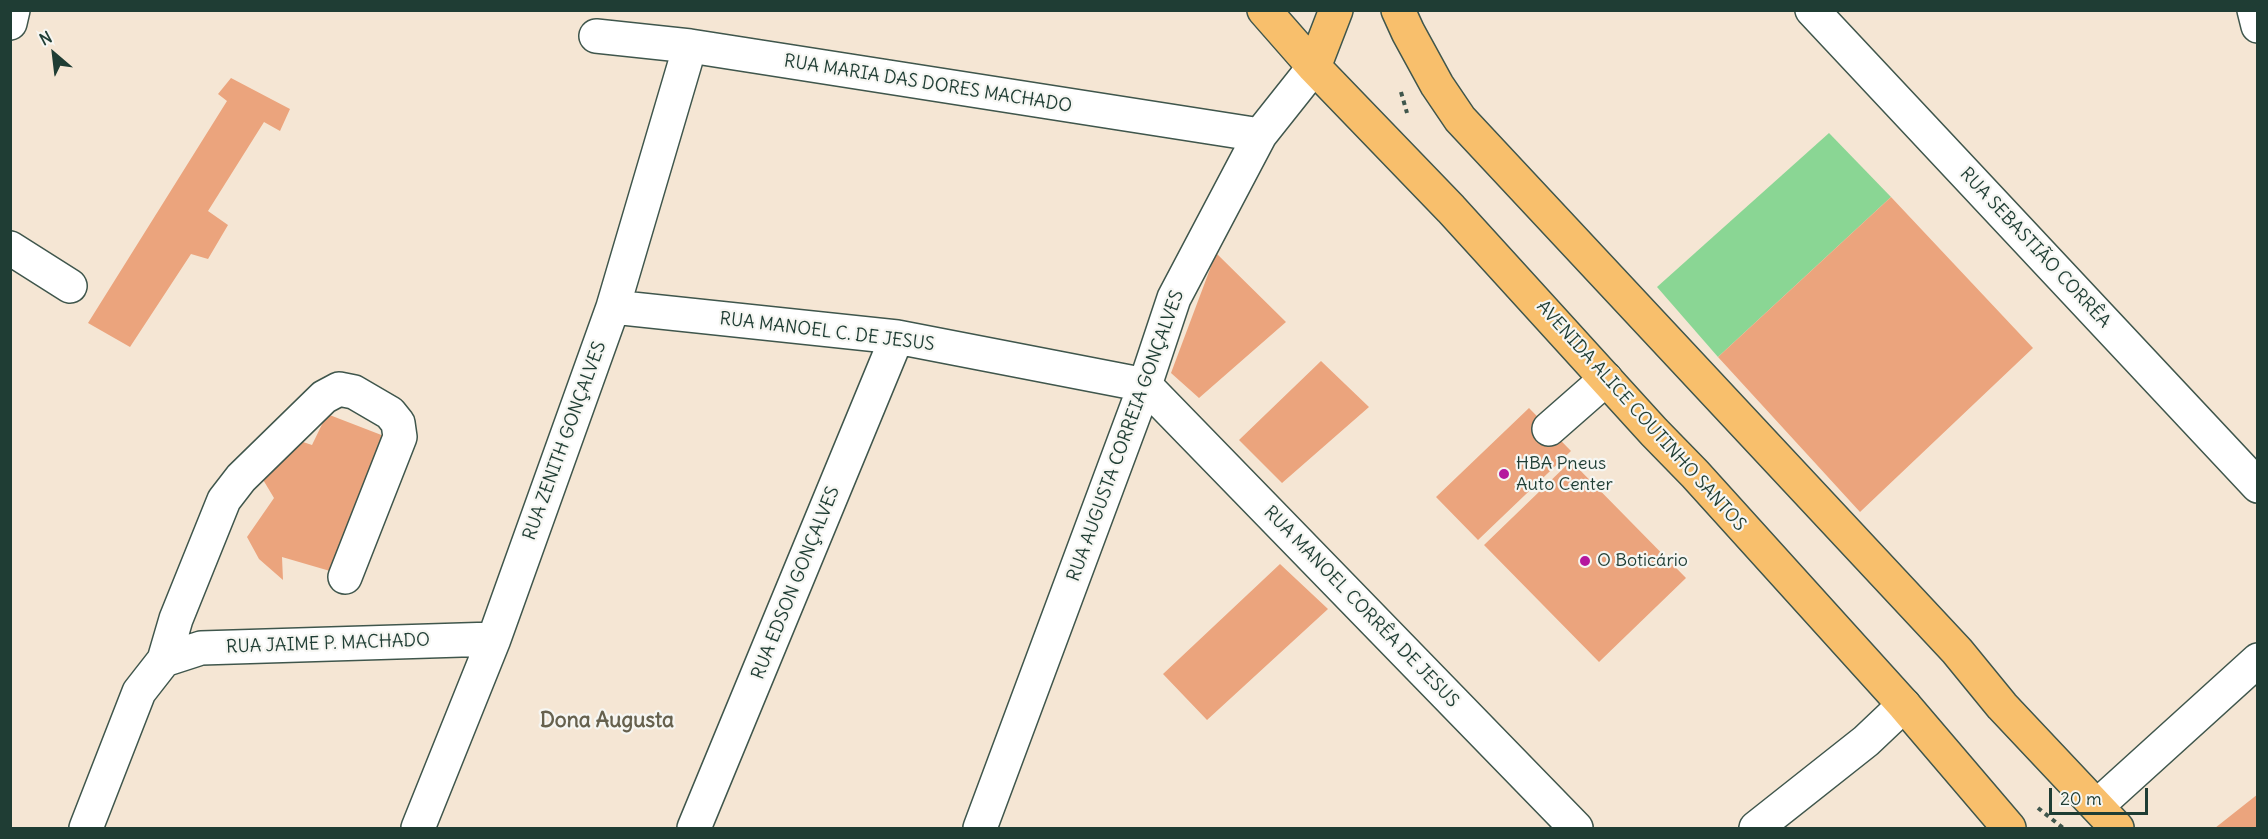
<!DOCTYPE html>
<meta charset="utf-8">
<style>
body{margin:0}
#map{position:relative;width:2268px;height:839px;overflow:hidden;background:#f5e6d4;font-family:Delius,sans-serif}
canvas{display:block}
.frame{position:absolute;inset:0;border:12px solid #1f3d34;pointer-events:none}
.north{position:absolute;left:24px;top:24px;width:60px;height:60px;-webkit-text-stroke:4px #f6f6f2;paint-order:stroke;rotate:332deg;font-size:16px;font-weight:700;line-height:24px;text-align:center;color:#1f3d34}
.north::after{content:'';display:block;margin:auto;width:21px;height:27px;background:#1f3d34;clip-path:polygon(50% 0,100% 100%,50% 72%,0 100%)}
.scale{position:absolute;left:2049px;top:788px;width:99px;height:27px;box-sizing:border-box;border:3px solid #1f3d34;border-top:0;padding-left:8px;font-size:18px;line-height:21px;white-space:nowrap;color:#1f3d34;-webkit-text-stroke:4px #f6f6f2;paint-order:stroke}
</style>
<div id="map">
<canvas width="2268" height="839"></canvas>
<div class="frame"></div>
<div class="north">N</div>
<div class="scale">20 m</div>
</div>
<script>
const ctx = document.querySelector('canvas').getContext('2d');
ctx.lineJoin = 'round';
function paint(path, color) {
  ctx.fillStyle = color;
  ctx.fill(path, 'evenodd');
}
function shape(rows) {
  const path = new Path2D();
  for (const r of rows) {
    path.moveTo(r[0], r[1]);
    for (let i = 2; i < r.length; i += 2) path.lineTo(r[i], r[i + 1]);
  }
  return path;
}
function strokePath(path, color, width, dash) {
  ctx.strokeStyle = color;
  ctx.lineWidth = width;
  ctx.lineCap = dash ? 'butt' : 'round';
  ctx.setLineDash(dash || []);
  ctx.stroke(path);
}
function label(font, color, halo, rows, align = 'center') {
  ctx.font = font + ' Delius,sans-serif';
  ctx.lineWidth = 4.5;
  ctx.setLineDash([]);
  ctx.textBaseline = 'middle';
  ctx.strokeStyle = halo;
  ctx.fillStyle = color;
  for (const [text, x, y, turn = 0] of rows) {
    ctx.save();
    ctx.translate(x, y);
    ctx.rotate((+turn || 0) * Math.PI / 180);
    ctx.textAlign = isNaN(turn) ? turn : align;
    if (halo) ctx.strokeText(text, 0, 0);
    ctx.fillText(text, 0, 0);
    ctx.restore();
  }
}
paint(shape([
 [1829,133,1891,197,1718,357,1657,287]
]), '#8ad694');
paint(shape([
 [231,78,290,109,280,131,264,122,208,211,228,225,208,259,191,254,130,347,88,323,227,101,218,94],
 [1891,197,2033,348,1860,512,1718,357],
 [1216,253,1286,322,1199,398,1171,373],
 [1321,361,1369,407,1282,483,1239,440],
 [1529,408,1571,451,1478,540,1436,497],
 [327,414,384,436,330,571,282,557,283,580,259,559,247,537,274,498,259,473,297,440,312,445],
 [1571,461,1686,578,1599,662,1484,545],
 [1280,564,1328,609,1207,720,1163,674],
 [2258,794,2258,828,2215,828]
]), '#eba47d');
const minor = shape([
 [1812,10,2258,486],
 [2254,10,2258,26],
 [10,23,13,10],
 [596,36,690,46,1260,135],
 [10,248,70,286],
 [613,307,897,337,1145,385,1576,828],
 [1549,429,1606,379],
 [164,660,201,648,494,639],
 [2097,806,2258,660],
 [86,828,139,692,164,660,176,619,224,500,241,478,324,397,339,389,354,392,390,413,398,423,400,437,345,577],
 [418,828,494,639,613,307,690,46],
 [694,828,897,337],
 [980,828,1145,385,1174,298,1260,135,1314,67],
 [1756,828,1866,741,1904,705]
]);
const major = shape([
 [1264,10,1314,67,1451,209,1654,432,1695,474,1904,705,2009,828],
 [1398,10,1408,32,1437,85,1460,119,1957,651,2002,706,2117,828],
 [1314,67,1336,10]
]);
strokePath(minor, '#3f564c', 36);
strokePath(major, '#3f564c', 36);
strokePath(shape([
 [1401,92,1407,113],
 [2038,808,2063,828]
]), '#3f564c', 4, [4.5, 4.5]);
strokePath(minor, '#fff', 33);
strokePath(major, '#f8bf6c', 33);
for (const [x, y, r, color] of [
 [1504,474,6,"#b5179e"],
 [1585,561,6,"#b5179e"]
]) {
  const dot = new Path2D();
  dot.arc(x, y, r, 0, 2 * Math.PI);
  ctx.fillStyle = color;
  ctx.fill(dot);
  strokePath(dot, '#f6f6f2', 2);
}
label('18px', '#1f3d34', '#f6f6f2', [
 ["RUA MARIA DAS DORES MACHADO",928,84,9],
 ["RUA SEBASTIÃO CORRÊA",2035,248,47],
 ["RUA MANOEL C. DE JESUS",827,332,7],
 ["AVENIDA ALICE COUTINHO SANTOS",1641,416,48],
 ["RUA AUGUSTA CORREIA GONÇALVES",1126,436,-70],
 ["RUA ZENITH GONÇALVES",565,441,-70],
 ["RUA EDSON GONÇALVES",796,583,-68],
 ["RUA MANOEL CORRÊA DE JESUS",1361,607,46],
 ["RUA JAIME P. MACHADO",328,644,-2]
]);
label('18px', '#1f3d34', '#f6f6f2', [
 ["HBA Pneus",1516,464],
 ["Auto Center",1516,485],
 ["O Boticário",1597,561]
], 'left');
label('bold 21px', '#66614e', '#f6f6f2', [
 ["Dona Augusta",607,721]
]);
</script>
